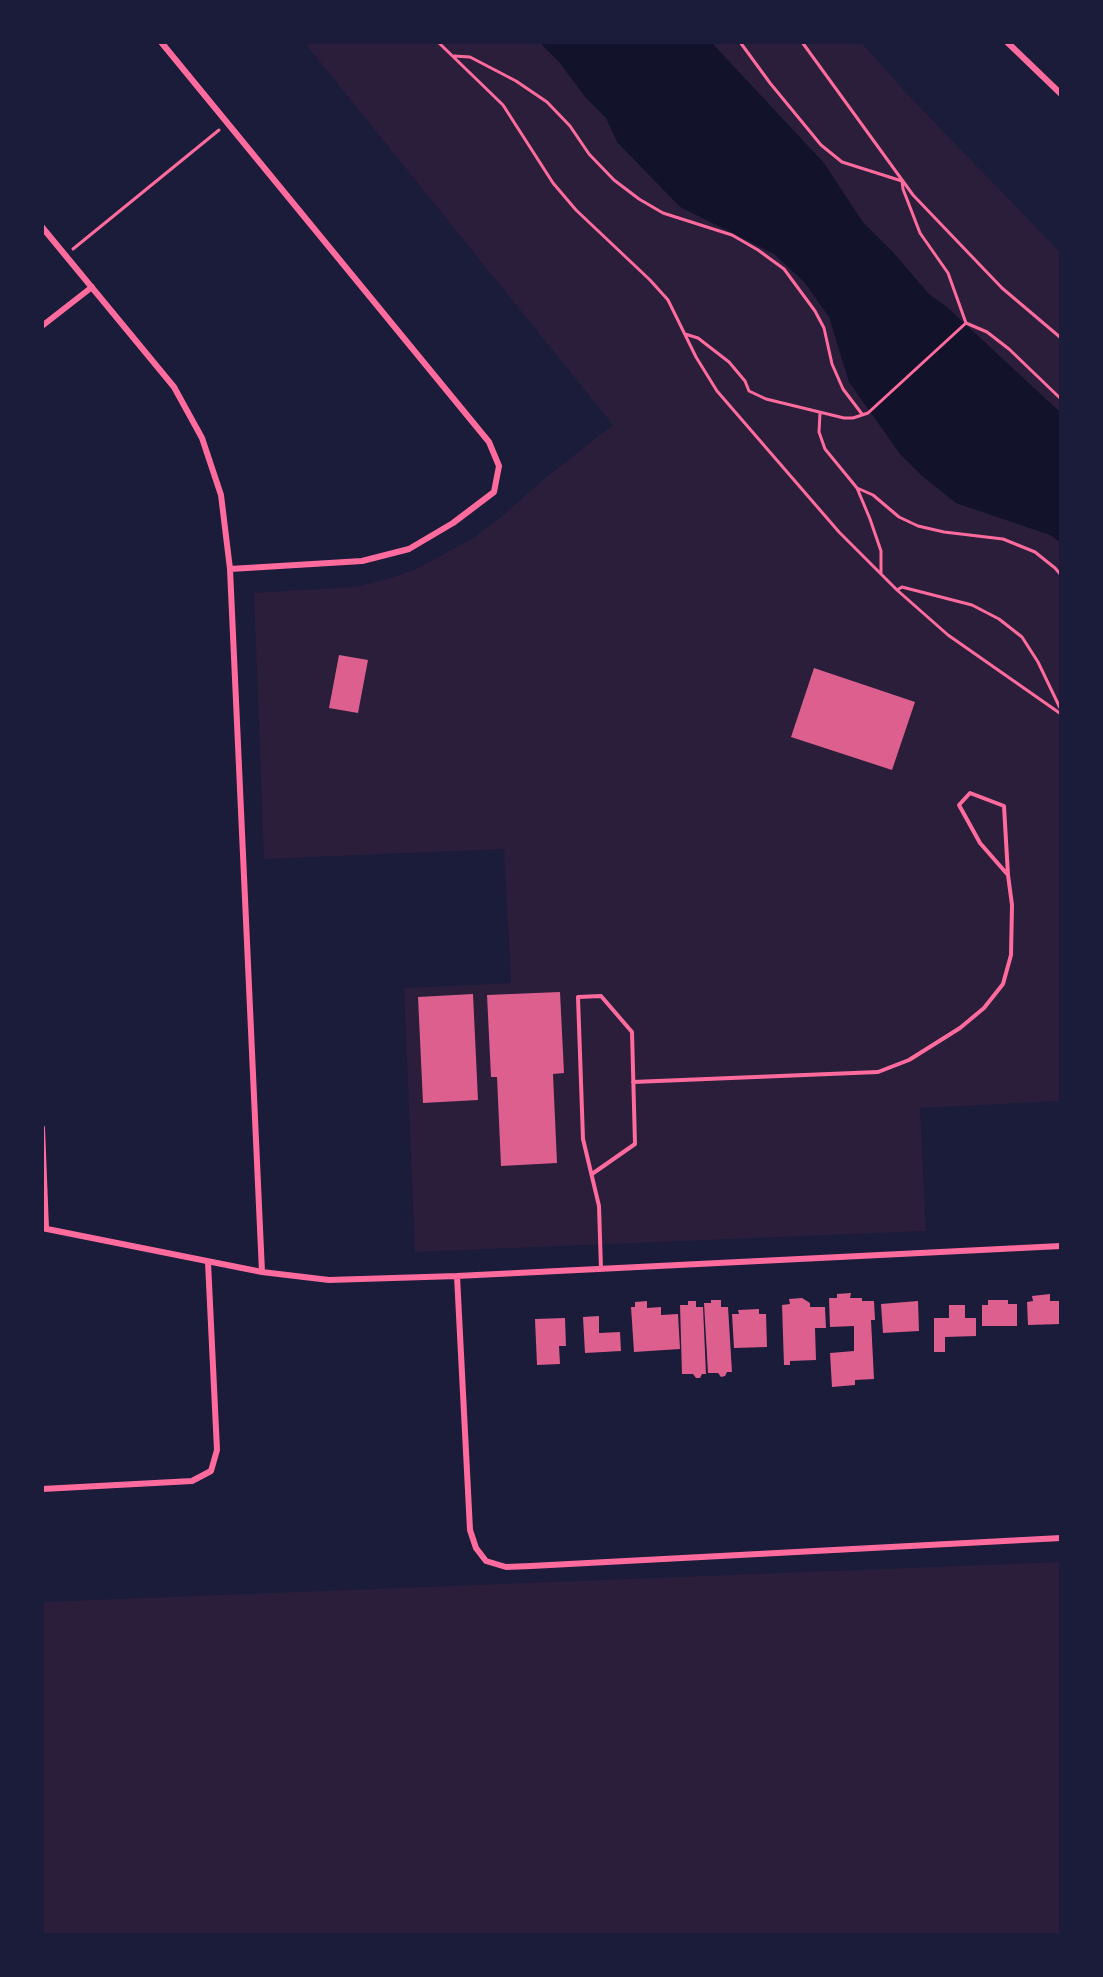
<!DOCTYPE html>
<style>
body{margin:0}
#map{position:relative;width:1103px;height:1977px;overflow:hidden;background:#1b1b3a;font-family:"Asap Condensed",sans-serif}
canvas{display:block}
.frame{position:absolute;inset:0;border:44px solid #1b1b3a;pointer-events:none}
</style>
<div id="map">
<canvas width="1103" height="1977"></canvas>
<div class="frame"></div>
</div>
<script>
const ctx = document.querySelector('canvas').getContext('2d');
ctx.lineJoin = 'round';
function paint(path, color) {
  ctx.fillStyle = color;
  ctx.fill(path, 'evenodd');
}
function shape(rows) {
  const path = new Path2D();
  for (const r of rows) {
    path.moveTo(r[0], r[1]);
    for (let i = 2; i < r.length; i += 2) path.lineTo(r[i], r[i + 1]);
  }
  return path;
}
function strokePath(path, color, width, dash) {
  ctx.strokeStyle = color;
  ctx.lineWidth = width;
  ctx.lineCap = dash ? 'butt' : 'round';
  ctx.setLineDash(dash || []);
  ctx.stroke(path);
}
paint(shape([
 [304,42,861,42,909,96,1061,253,1061,1101,920,1108,926,1231,415,1252,404,988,511,983,504,849,264,859,254,593,354,587,384,580,414,570,472,539,499,519,545,478,613,425],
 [1061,1562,1061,1935,42,1935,42,1602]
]), '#2a1e3b');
paint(shape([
 [539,42,711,42,824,163,862,221,892,251,929,294,947,307,1061,413,1061,543,1050,535,956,503,921,475,900,454,849,382,829,317,804,282,774,254,680,207,617,142,606,118,586,98,559,62]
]), '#12122b');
paint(shape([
 [339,655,368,660,358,713,329,708],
 [814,668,915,702,892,770,791,737],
 [560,992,564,1073,553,1074,557,1163,501,1166,497,1077,491,1077,487,995],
 [473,994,478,1100,423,1103,418,997],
 [851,1293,850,1298,862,1298,862,1301,874,1301,875,1320,871,1320,874,1379,855,1380,855,1385,832,1387,830,1353,854,1351,854,1326,830,1327,829,1298,837,1298,837,1294],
 [1050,1294,1050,1301,1061,1301,1061,1324,1028,1325,1027,1302,1033,1301,1032,1296],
 [802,1298,810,1303,810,1307,825,1307,826,1328,815,1328,816,1360,790,1361,790,1365,784,1365,782,1305,790,1304,789,1299],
 [711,1300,721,1300,721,1307,728,1307,732,1372,727,1372,725,1376,721,1377,718,1373,708,1373,704,1303,711,1303],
 [988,1300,1008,1300,1008,1304,1017,1304,1017,1326,982,1326,982,1305,988,1305],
 [647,1301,647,1308,661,1307,661,1315,678,1314,680,1349,634,1352,631,1307,635,1307,635,1302],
 [688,1301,696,1301,696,1307,703,1307,706,1374,702,1374,700,1378,696,1378,693,1374,682,1374,680,1305,688,1305],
 [918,1301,919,1331,883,1333,881,1304],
 [949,1305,965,1305,965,1318,976,1318,976,1336,945,1337,945,1352,934,1352,934,1318,949,1318],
 [759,1309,759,1314,766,1314,767,1347,734,1348,732,1314,739,1314,738,1310],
 [599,1316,599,1333,620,1332,621,1351,585,1353,583,1317],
 [565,1318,566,1346,559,1346,560,1364,537,1365,535,1319]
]), '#dd5f8e');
strokePath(shape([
 [438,42,503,105,553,183,576,210,650,280,668,300,696,357,717,391,839,532,897,590,948,635,1061,714],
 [740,42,770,83,821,145,842,162,902,181,903,189,920,233,948,273,966,323,987,332,1009,349,1061,399],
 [802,42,913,195,1002,288,1061,338],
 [454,56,470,57,516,81,547,102,570,126,589,154,614,180,639,199,663,213,732,235,758,250,784,269,815,311,824,328,832,364,843,389,862,414],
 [73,249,219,130],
 [685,334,698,338,729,362,745,381,749,391,766,399,844,418,853,418,868,413,966,323],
 [820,413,819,432,825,449,857,488,870,519,881,551,881,573],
 [857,488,873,495,899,517,918,526,944,532,1003,539,1035,552,1055,568,1061,575],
 [897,590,902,587,972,605,999,619,1022,637,1038,662,1061,710]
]), '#ff6b9d', 3);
strokePath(shape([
 [633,1082,878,1072,909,1060,960,1028,984,1008,1003,984,1011,955,1012,905,1008,875,980,843,959,805,970,793,1004,806,1008,875],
 [592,1174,635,1144,632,1032,601,996,578,997,583,1139,599,1206,601,1269]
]), '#ff6b9d', 4);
strokePath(shape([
 [161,42,489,442,499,466,494,492,453,523,409,549,362,561,230,569],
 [1007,42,1061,94],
 [42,227,174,387,202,438,221,495,230,569,262,1272],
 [42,326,92,287],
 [42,1128,46,1228],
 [42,1228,262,1272,329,1280,457,1276,1061,1246],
 [457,1276,470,1530,476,1548,486,1561,506,1567,531,1566,1061,1538],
 [42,1489,192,1481,211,1471,217,1450,208,1262]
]), '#ff6b9d', 6);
</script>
